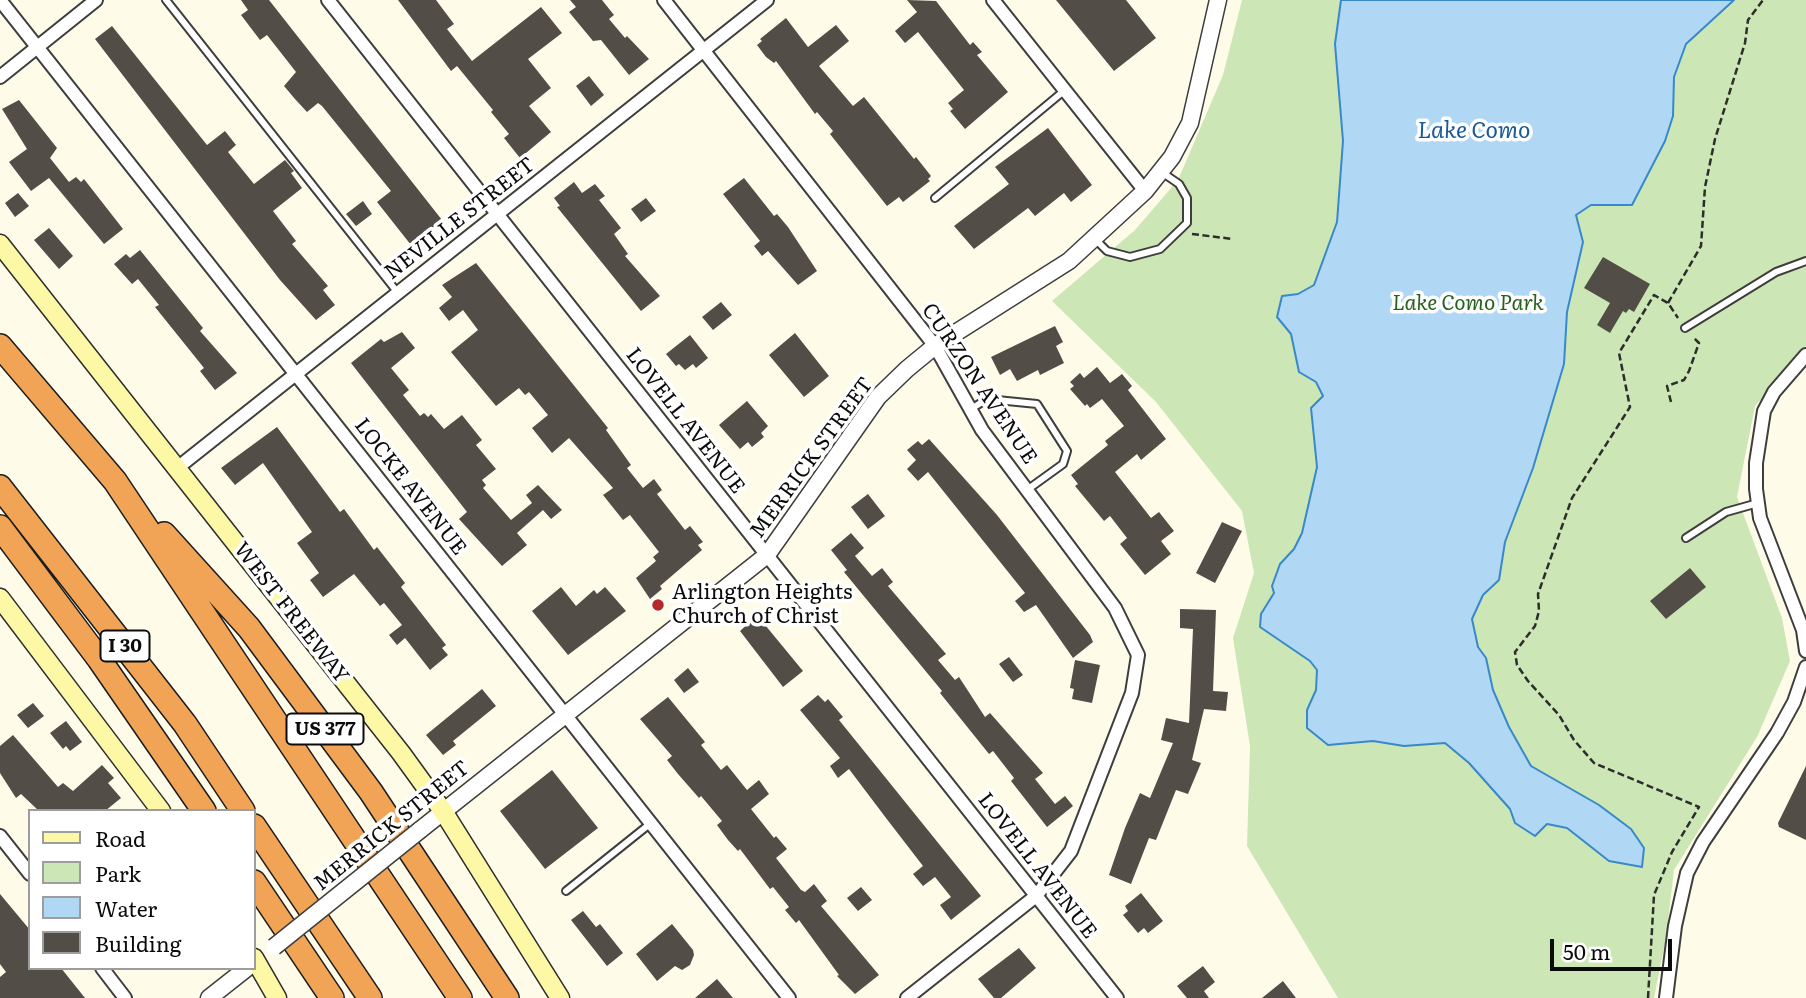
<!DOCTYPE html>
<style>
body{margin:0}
#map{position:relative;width:1806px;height:998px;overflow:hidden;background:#fffbe9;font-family:Literata,serif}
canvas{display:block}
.legend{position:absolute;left:28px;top:809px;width:228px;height:161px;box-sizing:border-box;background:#fff;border:2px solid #9d9d9d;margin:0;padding:9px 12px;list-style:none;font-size:21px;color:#0b0b0b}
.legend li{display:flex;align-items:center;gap:14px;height:35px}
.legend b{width:35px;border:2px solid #9d9d9d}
.scale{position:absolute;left:1550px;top:939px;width:122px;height:32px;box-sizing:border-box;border:4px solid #0b0b0b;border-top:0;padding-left:9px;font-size:21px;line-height:24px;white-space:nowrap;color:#0b0b0b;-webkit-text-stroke:5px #fff;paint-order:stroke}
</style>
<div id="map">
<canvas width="1806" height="998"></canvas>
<ul class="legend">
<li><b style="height:9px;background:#fdf8a6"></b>Road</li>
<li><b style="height:19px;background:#cce7b5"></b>Park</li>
<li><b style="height:19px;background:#b0d7f4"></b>Water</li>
<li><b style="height:19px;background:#534d48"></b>Building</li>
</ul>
<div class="scale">50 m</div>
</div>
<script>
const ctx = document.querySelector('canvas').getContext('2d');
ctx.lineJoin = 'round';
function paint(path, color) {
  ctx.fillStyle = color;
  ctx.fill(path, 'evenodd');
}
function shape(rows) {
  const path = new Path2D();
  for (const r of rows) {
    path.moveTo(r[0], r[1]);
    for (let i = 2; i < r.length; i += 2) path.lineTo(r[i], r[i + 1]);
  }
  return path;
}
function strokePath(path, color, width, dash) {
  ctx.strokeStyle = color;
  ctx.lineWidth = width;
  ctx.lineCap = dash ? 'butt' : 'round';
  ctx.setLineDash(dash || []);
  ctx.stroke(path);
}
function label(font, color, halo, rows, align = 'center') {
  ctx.font = font + ' Literata,serif';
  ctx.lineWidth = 7;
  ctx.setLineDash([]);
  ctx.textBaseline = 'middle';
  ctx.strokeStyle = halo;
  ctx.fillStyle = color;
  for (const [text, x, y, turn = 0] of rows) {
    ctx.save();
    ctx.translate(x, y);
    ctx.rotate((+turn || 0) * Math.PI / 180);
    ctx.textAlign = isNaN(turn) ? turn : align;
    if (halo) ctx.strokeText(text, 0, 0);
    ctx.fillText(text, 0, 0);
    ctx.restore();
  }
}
paint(shape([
 [1242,0,1806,0,1806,350,1755,406,1737,497,1782,618,1790,661,1757,737,1674,870,1666,938,1654,998,1338,998,1247,846,1250,746,1233,638,1254,573,1242,511,1156,402,1052,301,1135,230,1178,180,1223,75]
]), '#cce7b5');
const water = shape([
 [1341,0,1734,0,1686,44,1674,77,1673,116,1665,141,1632,205,1591,205,1576,215,1583,242,1567,312,1564,364,1533,468,1505,542,1499,580,1483,595,1472,619,1478,647,1486,658,1493,690,1509,727,1531,766,1599,805,1631,829,1644,848,1642,867,1609,861,1567,828,1547,824,1535,836,1515,823,1510,809,1469,763,1445,743,1404,746,1373,741,1328,745,1307,728,1307,710,1316,690,1317,670,1310,661,1260,627,1261,614,1274,593,1272,586,1280,564,1294,549,1302,533,1317,467,1311,408,1323,396,1316,382,1299,372,1291,334,1277,317,1282,296,1298,294,1314,285,1337,222,1343,141,1335,44,1341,0]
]);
paint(water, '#b0d7f4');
strokePath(water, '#3888ca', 2);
paint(shape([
 [241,0,269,0,442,220,411,245,377,202,391,191,322,106,318,103,307,112,295,99,284,86,296,72,267,35,260,40,241,15,248,10],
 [398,0,436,0,454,24,447,29,472,61,541,7,562,33,528,59,551,88,529,106,551,132,520,158,504,138,509,134,491,112,493,110,457,66,451,71],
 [570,0,602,0,614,15,609,19,625,38,627,36,649,59,629,75,601,40,593,41,569,12,576,7],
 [907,0,936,1,970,45,973,42,982,52,977,55,1008,92,965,129,950,111,953,109,948,103,964,90,918,32,905,43,895,31,917,12],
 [1056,0,1126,0,1156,38,1114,71],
 [786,18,808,47,836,25,849,41,819,66,853,106,864,97,914,159,916,157,931,176,928,179,930,181,903,202,899,197,887,206,830,134,833,131,817,112,815,114,776,61,774,63,766,57,757,45,762,41,760,39],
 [112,26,207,145,225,131,236,145,228,152,254,184,285,160,294,171,291,173,302,188,273,211,296,241,292,244,328,286,323,290,335,305,316,320,280,280,95,39],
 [589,76,604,95,591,106,576,86],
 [19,100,57,148,50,158,69,182,76,177,81,182,84,179,123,229,104,244,49,178,31,191,9,162,27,149,2,109],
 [1048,128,1092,185,1071,202,1064,193,1035,216,1028,208,974,249,954,226,1009,184,995,167],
 [744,178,774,216,777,214,788,227,817,271,798,285,768,251,762,256,754,246,760,241,723,194],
 [574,182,582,193,595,184,605,196,599,200,621,228,614,234,628,254,625,256,660,296,641,311,557,207,560,206,554,198],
 [18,193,29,206,15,217,5,203],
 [646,198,656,211,641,222,631,209],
 [363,201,372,214,356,226,346,214],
 [49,228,73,256,59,269,34,240],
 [140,250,203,328,200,331,237,373,215,390,200,371,204,368,155,307,159,305,138,279,132,284,114,264,126,254,130,258],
 [1603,257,1650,284,1634,312,1629,309,1626,313,1623,311,1610,333,1597,325,1610,303,1584,288],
 [476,263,608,428,606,430,631,465,627,468,643,488,654,479,662,490,657,494,685,530,690,526,703,542,698,545,702,550,660,586,662,589,650,599,636,578,656,561,653,557,659,552,630,515,623,520,603,495,613,488,569,438,552,453,532,428,548,415,529,392,525,395,519,388,496,406,451,352,478,330,463,310,449,321,439,308,452,297,442,285],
 [721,302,732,315,713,330,702,317],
 [1055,326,1063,342,1056,346,1064,363,1040,375,1038,370,1017,381,1010,369,1000,375,991,357],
 [402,332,415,348,391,368,409,390,403,395,420,416,424,413,428,417,431,414,444,429,462,415,482,440,476,445,496,469,482,480,486,485,483,488,511,520,532,503,526,495,538,485,562,510,551,519,543,510,517,533,527,545,502,566,459,519,467,512,351,363,381,339,384,342],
 [795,333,829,376,804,397,769,355],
 [690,335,708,358,696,368,693,364,685,370,679,364,676,366,666,354],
 [1097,367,1110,383,1122,374,1132,386,1128,390,1166,439,1141,460,1137,454,1115,472,1151,518,1159,512,1174,531,1161,541,1171,554,1145,575,1120,544,1127,538,1110,516,1104,521,1075,486,1078,484,1071,475,1108,445,1105,441,1124,426,1102,399,1090,408,1087,404,1085,406,1070,389,1074,386,1070,382,1080,373,1084,378],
 [747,401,768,426,761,433,764,437,752,447,748,442,740,449,719,425],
 [277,427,340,512,344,509,374,550,377,547,405,583,401,587,404,591,446,645,442,648,448,655,430,670,405,638,397,645,389,635,402,625,384,603,380,606,354,574,323,597,310,580,319,573,297,543,312,532,263,463,235,485,221,468],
 [929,439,997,515,1090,635,1093,642,1073,658,1036,605,1024,612,1015,601,1025,593,928,472,918,481,907,469,916,460,907,450,918,441,922,445],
 [868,494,885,516,868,529,851,507],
 [1222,522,1242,531,1215,583,1196,573],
 [851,533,864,548,855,556,872,576,882,568,893,582,888,586,946,654,938,660,955,680,959,677,985,717,990,713,1043,773,1035,779,1055,804,1065,796,1073,806,1047,827,1011,781,1014,778,993,751,989,754,940,693,942,691,844,572,847,570,831,550],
 [1690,568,1706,587,1666,619,1650,601],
 [561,587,576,606,594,590,597,594,605,587,626,611,568,655,532,611],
 [1180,609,1216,610,1213,691,1228,692,1226,711,1204,709,1192,760,1201,763,1188,794,1176,790,1156,840,1149,838,1131,884,1109,875,1125,828,1140,793,1150,798,1173,743,1161,740,1166,718,1189,723,1193,629,1180,628],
 [761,620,803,671,783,687,740,631,750,622,754,626],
 [1009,657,1023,675,1013,682,999,664],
 [1075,660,1100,665,1092,703,1072,699,1074,689,1070,688],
 [688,668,699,682,684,693,674,680],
 [482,689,496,706,453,741,456,745,443,755,426,735],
 [818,695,825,702,828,699,843,717,839,720,981,896,951,920,940,905,951,897,935,877,923,886,913,874,923,866,886,818,849,769,838,778,830,766,840,758,800,710],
 [668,697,705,742,701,745,721,770,727,765,747,790,759,780,769,794,751,809,774,838,776,836,787,849,776,858,801,890,805,892,814,884,827,901,821,906,879,975,855,994,837,976,839,975,799,920,796,923,785,910,789,907,773,887,770,889,740,849,738,851,728,840,717,825,722,821,701,796,699,798,678,774,667,760,672,756,640,719],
 [33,703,44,716,28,728,17,715],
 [66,721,82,742,70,751,66,746,63,749,50,733],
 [13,735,58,787,63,783,73,791,102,765,114,778,108,783,121,798,105,811,39,811,21,794,16,798,0,773,0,746],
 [1806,766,1806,840,1779,827,1778,823],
 [552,770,598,828,545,869,500,811],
 [861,887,872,900,858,911,847,898],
 [1141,893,1163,921,1148,933,1144,928,1138,933,1123,915,1128,911,1125,906],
 [0,894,30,930,30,968,61,968,85,998,0,998,0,977,6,972,0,964],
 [583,911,596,927,600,924,623,953,607,966,571,920],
 [672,924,693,950,694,955,690,965,682,970,675,966,657,981,636,954],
 [1019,948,1036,968,1001,998,994,998,978,979],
 [1203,966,1215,982,1204,991,1209,998,1187,998,1177,986],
 [717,979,733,998,695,998],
 [1283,981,1296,998,1262,998]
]), '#534d48');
const service = shape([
 [166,0,398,293],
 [935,198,1065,90],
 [1095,239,1107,251,1130,257,1160,249,1187,223,1187,198,1179,184,1163,173],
 [1685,328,1776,272,1806,261],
 [971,409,987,399,1037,404,1067,451,1063,464,1027,490],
 [1686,538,1726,512,1758,503],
 [566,891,651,823]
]);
const minor = shape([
 [0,0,789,998],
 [328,0,1117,998],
 [664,0,935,346,982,430,1115,608,1138,655,1132,693,1071,851,1036,896,907,998],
 [993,0,1145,191],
 [0,77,96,0],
 [1806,355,1774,392,1764,411,1756,463,1756,489,1760,518,1803,630,1806,651],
 [176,469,767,0],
 [0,836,30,874],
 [102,968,125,998],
 [1666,998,1675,926,1687,873,1703,842,1777,733,1794,702,1806,667]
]);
const tertiary = shape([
 [420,830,767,555,878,397,907,369,935,346,1069,261,1145,191,1172,157,1190,123,1218,0],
 [209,998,247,968]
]);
const secondary = shape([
 [0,244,401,753,443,811,560,998],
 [0,598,161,811],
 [254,958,277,998]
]);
const motorway = shape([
 [0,346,115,481,460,998],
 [0,487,185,724,243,811],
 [0,527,99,659,204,811],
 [164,534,249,628,371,792,507,998],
 [254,826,370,998],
 [254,882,332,998]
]);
strokePath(service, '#3e3e3e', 10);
strokePath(minor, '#3e3e3e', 16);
strokePath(tertiary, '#3e3e3e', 19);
strokePath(secondary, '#2d2d2d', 21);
strokePath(motorway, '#1c1c1c', 26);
strokePath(shape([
 [1192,234,1233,239],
 [1668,303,1701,246,1705,187,1715,139,1745,43,1748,20,1763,0],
 [1671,402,1667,386,1684,380,1689,371,1699,343,1693,337],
 [1648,998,1654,895,1672,852,1699,807,1594,763,1574,740,1559,715,1528,681,1517,665,1515,652,1535,626,1539,611,1538,594,1572,498,1630,407,1619,353,1654,295,1668,303,1678,318]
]), '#2d2d2d', 2.5, [7, 3.5]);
strokePath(service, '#fff', 6);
strokePath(minor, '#fff', 12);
strokePath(tertiary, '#fff', 16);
strokePath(secondary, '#fdf8a6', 18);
strokePath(motorway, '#f1a455', 23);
const tertiaryBridge = shape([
 [274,947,420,830]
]);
strokePath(tertiaryBridge, '#3e3e3e', 19, []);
strokePath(tertiaryBridge, '#fff', 16);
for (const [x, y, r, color] of [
 [658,605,7,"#b72827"]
]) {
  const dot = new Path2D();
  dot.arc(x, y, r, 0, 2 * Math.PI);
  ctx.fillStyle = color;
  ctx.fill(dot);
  strokePath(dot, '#fff', 2.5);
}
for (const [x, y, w] of [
 [125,646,49],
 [325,729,77]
]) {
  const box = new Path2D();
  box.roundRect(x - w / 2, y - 15.5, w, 31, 5);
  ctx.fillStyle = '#fff';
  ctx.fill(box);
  strokePath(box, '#0b0b0b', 2);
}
label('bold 19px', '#0b0b0b', null, [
 ["I 30",125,646],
 ["US 377",325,729]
]);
label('21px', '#0b0b0b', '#fff', [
 ["NEVILLE STREET",460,219,-38],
 ["CURZON AVENUE",979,384,56],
 ["LOVELL AVENUE",685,421,52],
 ["MERRICK STREET",812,458,-54],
 ["LOCKE AVENUE",410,487,52],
 ["WEST FREEWAY",291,613,52],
 ["MERRICK STREET",392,826,-39],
 ["LOVELL AVENUE",1037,866,52]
]);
label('italic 21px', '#28601e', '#fff', [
 ["Lake Como Park",1468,304]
]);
label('21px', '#0b0b0b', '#fff', [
 ["Arlington Heights",672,593],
 ["Church of Christ",672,617]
], 'left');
label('italic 23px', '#185a99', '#fff', [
 ["Lake Como",1474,131]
]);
</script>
